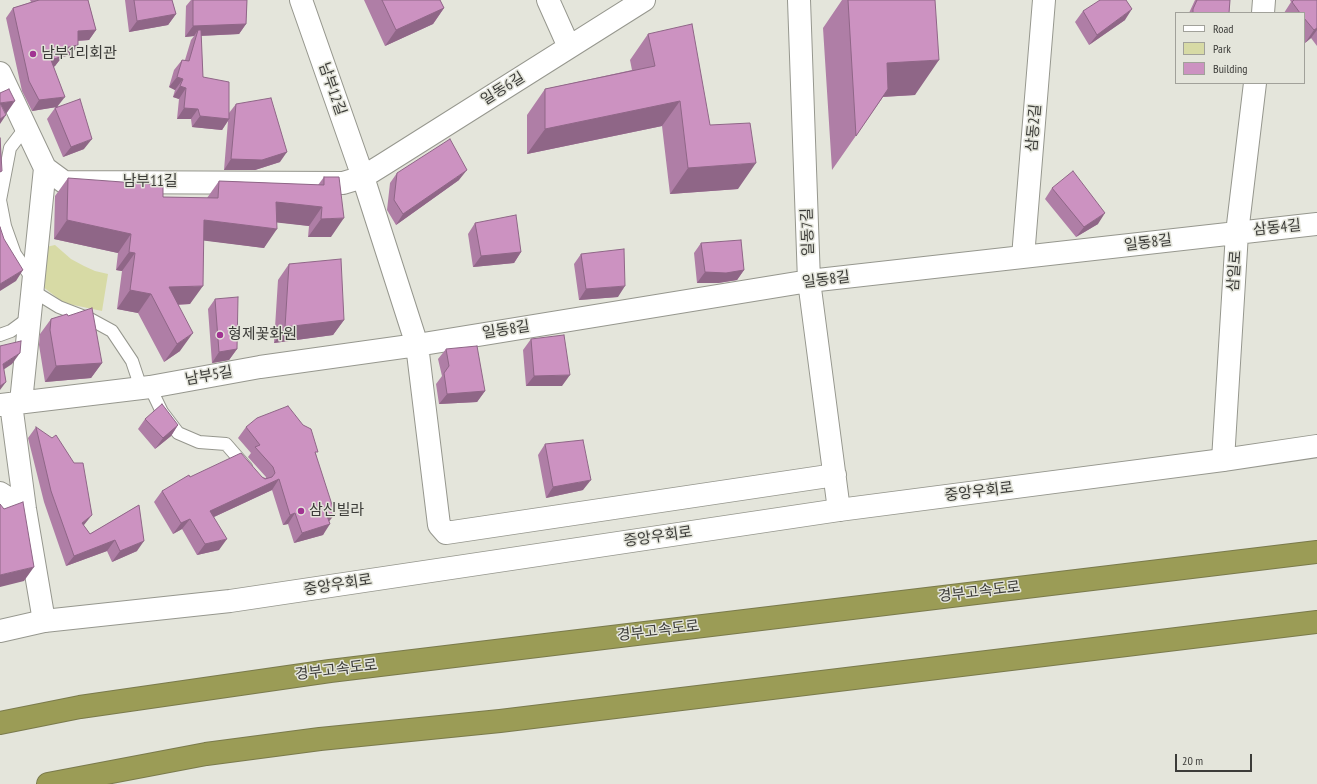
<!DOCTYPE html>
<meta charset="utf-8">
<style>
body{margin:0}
#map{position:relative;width:1317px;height:784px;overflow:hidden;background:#e4e5db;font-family:"PT Sans Narrow",sans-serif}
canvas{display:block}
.legend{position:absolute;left:1175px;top:12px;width:130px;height:72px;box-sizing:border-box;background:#e4e5db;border:1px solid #a1a19a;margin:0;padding:5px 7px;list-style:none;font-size:12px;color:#3c3c39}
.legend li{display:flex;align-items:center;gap:8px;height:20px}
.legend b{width:20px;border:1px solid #a1a19a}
.scale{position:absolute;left:1175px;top:754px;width:77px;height:18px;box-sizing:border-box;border:2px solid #3c3c39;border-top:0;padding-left:5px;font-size:12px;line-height:14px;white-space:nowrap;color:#3c3c39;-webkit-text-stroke:3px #e4e5db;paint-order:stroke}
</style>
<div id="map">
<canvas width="1317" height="784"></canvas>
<ul class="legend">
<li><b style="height:5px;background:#fff"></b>Road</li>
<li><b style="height:11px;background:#d7daa5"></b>Park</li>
<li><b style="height:11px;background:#cc92c1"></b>Building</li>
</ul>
<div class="scale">20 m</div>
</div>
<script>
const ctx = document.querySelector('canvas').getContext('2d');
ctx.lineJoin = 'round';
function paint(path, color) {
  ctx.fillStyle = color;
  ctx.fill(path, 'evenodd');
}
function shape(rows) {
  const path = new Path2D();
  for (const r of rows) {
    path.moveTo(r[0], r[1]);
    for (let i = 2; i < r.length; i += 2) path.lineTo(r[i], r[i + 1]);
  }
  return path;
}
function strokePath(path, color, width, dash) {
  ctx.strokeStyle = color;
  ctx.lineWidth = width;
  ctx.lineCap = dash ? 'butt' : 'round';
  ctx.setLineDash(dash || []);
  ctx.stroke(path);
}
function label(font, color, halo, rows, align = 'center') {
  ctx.font = font + ' "PT Sans Narrow","Noto Sans KR",sans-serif';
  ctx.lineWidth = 3;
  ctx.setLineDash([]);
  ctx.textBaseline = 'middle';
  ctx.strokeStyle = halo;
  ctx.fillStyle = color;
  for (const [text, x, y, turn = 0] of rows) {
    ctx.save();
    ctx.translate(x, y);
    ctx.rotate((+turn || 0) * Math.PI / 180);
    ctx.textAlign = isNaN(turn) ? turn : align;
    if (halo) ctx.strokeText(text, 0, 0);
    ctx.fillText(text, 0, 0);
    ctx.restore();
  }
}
paint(shape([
 [55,245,71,259,84,266,95,271,108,274,102,311,64,303,38,283,46,247]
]), '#d7daa5');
const lane = shape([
 [26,127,10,148,0,200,5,226,15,254,33,280],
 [33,291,59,307,90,319,112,331,132,361,141,388],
 [0,335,11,331,30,317],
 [150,387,162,412,178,433,199,442,226,444,246,467]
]);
const street = shape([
 [301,0,363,177,417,345,439,525,446,533,835,475],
 [548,0,569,47],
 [799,0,809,281,839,510],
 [1263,13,1264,0],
 [0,73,45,168,64,182,343,183,363,177,384,164,644,0],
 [1023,257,1044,0],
 [21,402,45,168],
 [11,404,25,509,44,621],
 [0,405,150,387,260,367,417,345,809,281,1317,224],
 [1223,460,1237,233,1255,83],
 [0,493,25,509]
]);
const secondary = shape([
 [0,631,44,621,230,601,839,510,1223,460,1317,446]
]);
const highway = shape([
 [0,723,80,707,330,671,1317,552],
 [48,784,206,754,320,739,500,721,1317,622]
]);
strokePath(lane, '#96978e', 14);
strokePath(street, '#96978e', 24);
strokePath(secondary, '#96978e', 24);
strokePath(highway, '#7a7a4c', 24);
strokePath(lane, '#fff', 12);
strokePath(street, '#fff', 22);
strokePath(secondary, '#fff', 22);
strokePath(highway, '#9b9c56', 22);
paint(shape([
 [30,0,88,0,96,30,89,40,78,41,71,55,62,57,55,66,54,67,58,107,84,149,63,157,47,119,55,108,56,107,32,111,22,91,6,18,13,8,31,2],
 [125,0,172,0,176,14,168,25,129,32],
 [191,0,247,0,246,24,239,34,201,36,203,77,229,113,236,104,280,162,255,170,224,170,228,121,222,130,192,127,191,119,177,119,179,99,173,97,175,90,169,87,174,70,182,60,185,60,191,40,194,36,185,37,186,6],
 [364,0,440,0,444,8,433,24,385,46],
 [842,0,935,0,915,95,883,97,832,170,823,28],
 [1195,0,1230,0,1229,13,1189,13],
 [1290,0,1317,0,1317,46,1311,38,1305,43,1304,42,1304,13,1284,13,1291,2],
 [1083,11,1125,20,1089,45,1075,22],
 [648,34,710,125,738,189,670,194,662,126,527,154,527,115,545,89,632,70,630,60],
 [397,173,459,180,396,225,387,210,390,183],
 [324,177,331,237,308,237,309,226,277,222,264,248,203,240,190,304,178,305,180,351,164,362,138,313,117,309,122,271,116,270,118,253,54,239,55,196,68,178,163,197,207,198,219,181,318,185],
 [1052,188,1098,224,1076,237,1045,199],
 [475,223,521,252,514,263,473,267,468,234],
 [701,243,744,270,737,280,718,283,697,283,694,253],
 [581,254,618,297,579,300,574,264],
 [289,264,344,320,333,335,274,343,278,280],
 [215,299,237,349,229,360,212,363,208,309],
 [68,316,102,363,91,378,45,382,39,345,40,334,51,319],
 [531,339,562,386,526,386,523,350],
 [446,349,485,391,477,402,439,404,436,384,442,376,438,359],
 [145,419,178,425,171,436,155,449,138,429],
 [36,427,84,526,90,534,139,505,137,551,112,562,107,551,66,566,44,502,28,438],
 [246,427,316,454,329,521,323,535,294,543,288,524,283,525,272,490,214,517,219,550,197,555,182,529,173,534,154,502,162,491,190,477,262,477,266,478,266,477,248,457,251,453,238,438],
 [545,444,583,490,546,498,538,455]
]), '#af7ea6');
paint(shape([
 [444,8,433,24,385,46,396,30],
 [1132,9,1125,20,1089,45,1097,35],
 [176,14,168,25,129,32,137,21],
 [246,24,239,34,196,36,198,30,194,36,185,37,193,26],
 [1317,28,1317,30,1311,38,1305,43,1314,30],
 [96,30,89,40,71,41,78,31],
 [78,45,71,55,62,57,55,66,44,70,51,60,60,49],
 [939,60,915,95,862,98,887,63],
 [177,77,183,79,175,90,169,87],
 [180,86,186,88,179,99,173,97],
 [65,97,57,107,32,111,39,100],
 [15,101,6,114,0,103],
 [680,101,662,126,527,154,545,129],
 [184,108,198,109,191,119,177,119],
 [6,115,0,124,0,119],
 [200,116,229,119,222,130,192,127],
 [92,139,84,149,63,157,71,147],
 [287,152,280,162,255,170,224,170,231,159],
 [756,163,738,189,670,194,688,168],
 [467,170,459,180,396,225,403,214],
 [276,202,322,207,309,226,263,221],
 [1105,213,1098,224,1076,237,1084,227],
 [344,218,331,237,308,237,321,219],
 [67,220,131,234,118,253,54,239],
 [204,220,277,229,264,248,191,239],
 [129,252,135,253,122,271,116,270],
 [521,252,514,263,473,267,481,256],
 [23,270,16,281,0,291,0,284],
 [744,270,737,280,718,283,697,283,705,272],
 [203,286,190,304,156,305,169,287],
 [625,286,618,297,579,300,586,289],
 [130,290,151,294,138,313,117,309],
 [344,320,333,335,274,343,285,327],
 [193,333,180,351,164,362,177,344],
 [237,349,229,360,212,363,219,352],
 [20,353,12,364,0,372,3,364],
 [102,363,91,378,45,382,56,366],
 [570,375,562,386,526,386,534,376],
 [6,382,0,390,0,386],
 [485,391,477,402,439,404,447,394],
 [178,425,171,436,155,449,163,438],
 [279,479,272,490,203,522,210,511],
 [591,480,583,490,546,498,553,487],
 [295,513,288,524,283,525,290,515],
 [335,514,327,524,327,516],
 [92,515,84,525,75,534,82,523],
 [190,519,182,529,173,534,181,523],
 [330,524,323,535,294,543,302,533],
 [227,539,219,550,197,555,205,544],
 [115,540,107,551,66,566,74,556],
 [144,541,137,551,112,562,120,551],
 [34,567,24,581,0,587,0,575]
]), '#8f6687');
const building = shape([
 [39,0,88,0,96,30,78,31,78,45,60,49,63,56,51,60,65,97,39,100,29,81,13,8,39,0],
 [134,0,172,0,176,14,137,21,134,0],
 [193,0,247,0,246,24,193,26,193,0],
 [382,0,440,0,444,8,396,30,382,0],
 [848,0,935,0,939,60,887,63,888,89,856,136,848,0],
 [1100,0,1126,0,1132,9,1097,35,1083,11,1100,0],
 [1197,0,1230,0,1229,13,1193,13,1193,9,1197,0],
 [1294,0,1317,0,1317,28,1314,30,1304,18,1304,13,1300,13,1292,2,1294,0],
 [692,24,710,125,750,123,756,163,688,168,680,101,545,129,545,89,655,66,648,34,692,24],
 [198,30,201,30,203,77,229,82,229,119,200,116,198,109,184,108,186,88,180,86,183,79,177,77,182,60,189,61,198,30],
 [9,89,15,101,0,103,6,115,0,119,0,93,9,89],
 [271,98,287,152,262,160,231,159,236,104,271,98],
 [80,99,92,139,71,147,55,108,80,99],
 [0,138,2,171,0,172,0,138],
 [450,139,467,170,403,214,394,200,397,173,450,139],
 [1073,171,1105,213,1084,227,1052,188,1073,171],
 [324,177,339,177,344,218,321,219,322,207,276,202,277,229,204,220,203,286,169,287,193,333,177,344,151,294,130,290,135,253,129,252,131,234,67,220,68,178,163,185,163,197,218,198,219,181,324,185,324,177],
 [516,215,521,252,481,256,475,223,516,215],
 [0,227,4,239,23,270,0,284,0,227],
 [741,240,744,270,726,273,705,272,701,243,741,240],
 [624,249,625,286,586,289,581,254,624,249],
 [341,259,344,320,285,327,289,264,341,259],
 [238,297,237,349,219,352,215,299,238,297],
 [92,308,102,363,56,366,50,330,51,319,67,314,68,316,92,308],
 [564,335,570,375,534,376,531,339,564,335],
 [21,341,20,353,3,364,6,382,0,386,0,346,21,341],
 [477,346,485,391,447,394,444,373,449,366,446,349,477,346],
 [162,404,178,425,163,438,145,419,162,404],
 [288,406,303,425,311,429,318,452,315,452,335,514,327,516,330,524,302,533,295,513,290,515,279,479,210,511,227,539,205,544,190,519,181,523,162,491,189,475,190,477,241,453,262,477,265,479,272,477,275,473,273,467,255,447,260,445,246,427,257,418,288,406],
 [36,427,52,438,56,435,74,463,83,463,92,515,82,523,90,534,139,505,144,541,120,551,115,540,74,556,51,491,36,427],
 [583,440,591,480,553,487,545,444,583,440],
 [23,502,34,567,0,575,0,504,4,509,23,502]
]);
paint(building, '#cc92c1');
strokePath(building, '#8f6687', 1);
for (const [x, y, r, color] of [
 [33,54,4,"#a13392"],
 [220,335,4,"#a13392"],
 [301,511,4,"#a13392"]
]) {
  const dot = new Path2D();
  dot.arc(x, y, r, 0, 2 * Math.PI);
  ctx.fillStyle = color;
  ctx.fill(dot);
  strokePath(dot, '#e4e5db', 1.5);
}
label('15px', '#3c3c39', '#e4e5db', [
 ["남부1리회관",41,54],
 ["형제꽃화원",228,335],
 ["삼신빌라",309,511]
], 'left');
label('15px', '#3c3c39', '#e4e5db', [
 ["남부12길",332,89,71],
 ["일동6길",503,89,-32],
 ["삼동2길",1034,128,-85],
 ["남부11길",150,182],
 ["삼동4길",1277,228,-6],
 ["일동7길",808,232,-92],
 ["일동8길",1148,243,-7],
 ["삼일로",1235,271,-86],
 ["일동8길",826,280,-7],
 ["일동8길",506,330,-9],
 ["남부5길",209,376,-10],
 ["중앙우회로",979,492,-7],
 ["중앙우회로",658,537,-8],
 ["중앙우회로",338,585,-9],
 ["경부고속도로",979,592,-7],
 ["경부고속도로",658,631,-7],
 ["경부고속도로",336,670,-7]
]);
</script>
